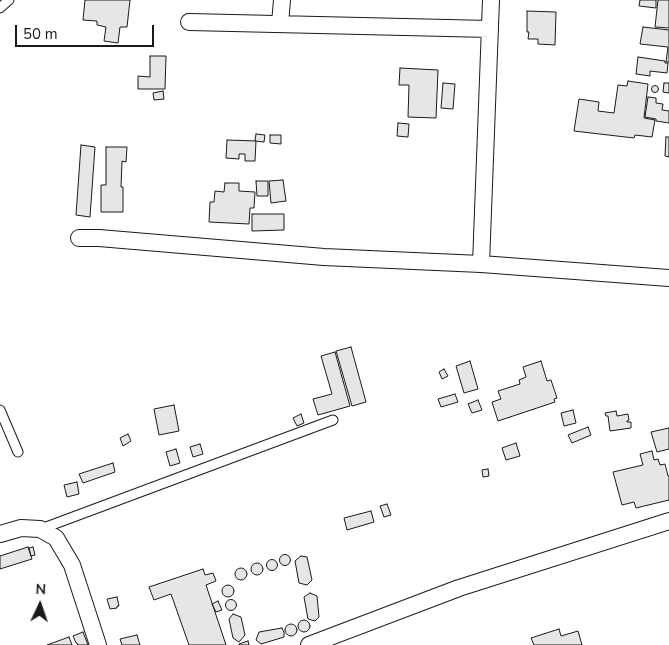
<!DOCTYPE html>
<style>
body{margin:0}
#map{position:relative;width:669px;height:645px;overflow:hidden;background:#fff;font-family:"Nunito Sans",sans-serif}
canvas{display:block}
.north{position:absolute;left:15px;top:580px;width:50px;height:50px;-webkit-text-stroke:4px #fff;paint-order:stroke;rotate:3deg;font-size:14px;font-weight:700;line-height:20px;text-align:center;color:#1a1a1a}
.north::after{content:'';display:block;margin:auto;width:18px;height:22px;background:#1a1a1a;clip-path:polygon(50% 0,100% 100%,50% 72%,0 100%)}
.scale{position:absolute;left:15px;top:25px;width:139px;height:22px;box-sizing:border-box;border:2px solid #1a1a1a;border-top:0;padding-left:6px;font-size:15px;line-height:18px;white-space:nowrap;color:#1a1a1a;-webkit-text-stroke:4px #fff;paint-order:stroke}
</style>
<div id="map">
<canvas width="669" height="645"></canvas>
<div class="north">N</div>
<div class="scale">50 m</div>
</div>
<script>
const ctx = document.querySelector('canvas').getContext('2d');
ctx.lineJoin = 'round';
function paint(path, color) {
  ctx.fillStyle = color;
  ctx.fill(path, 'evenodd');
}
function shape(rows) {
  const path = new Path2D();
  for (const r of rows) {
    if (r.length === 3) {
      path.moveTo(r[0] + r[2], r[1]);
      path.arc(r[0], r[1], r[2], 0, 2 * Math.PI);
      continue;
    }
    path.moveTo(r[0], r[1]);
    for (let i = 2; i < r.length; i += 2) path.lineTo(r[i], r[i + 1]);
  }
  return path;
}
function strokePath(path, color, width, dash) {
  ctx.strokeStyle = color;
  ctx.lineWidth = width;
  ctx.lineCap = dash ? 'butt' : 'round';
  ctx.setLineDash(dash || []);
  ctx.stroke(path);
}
const building = shape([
 [85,0,130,0,127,27,120,27,118,43,104,41,106,27,97,25,97,21,83,20,85,0],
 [640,0,656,0,656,8,639,6,640,0],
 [658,0,669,0,669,28,655,27,658,0],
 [527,11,556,12,555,45,538,44,538,39,528,39,529,32,527,32,527,11],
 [643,27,669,30,669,62,666,62,668,47,640,44,643,27],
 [150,56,166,56,165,89,138,89,138,76,150,77,150,56],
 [638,57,665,61,665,63,668,63,667,73,650,71,650,76,636,74,638,57],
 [400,68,438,70,436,118,408,117,409,85,399,85,400,68],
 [628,81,648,84,644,118,655,120,652,137,635,135,634,138,574,131,579,99,599,102,598,111,614,113,618,85,627,86,628,81],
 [443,83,455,84,453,109,441,108,443,83],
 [664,83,669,83,669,93,663,92,664,83],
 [655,89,3.5],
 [163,91,164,99,154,100,153,93,163,91],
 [648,97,656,98,656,103,663,104,662,110,669,111,669,123,656,121,656,119,645,117,648,97],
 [398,123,409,124,408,137,397,136,398,123],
 [256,134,265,135,264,142,255,141,256,134],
 [270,135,281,135,281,144,270,143,270,135],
 [666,137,669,137,669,157,665,156,666,137],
 [227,140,256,141,255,161,245,161,245,154,239,154,239,159,226,158,227,140],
 [81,145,95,147,90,217,76,215,81,145],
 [106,147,127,147,126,162,122,161,121,187,123,187,123,212,101,212,101,185,106,185,106,147],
 [283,180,286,201,271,203,269,181,283,180],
 [256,181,268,181,268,196,257,196,256,181],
 [225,183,239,183,239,191,255,192,254,208,250,208,249,224,209,222,210,202,214,202,215,191,224,192,225,183],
 [252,214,284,214,284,230,252,231,252,214],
 [351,347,366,402,352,406,336,351,351,347],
 [335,352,350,406,318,415,313,399,332,394,321,356,335,352],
 [470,361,478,389,464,393,456,366,470,361],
 [541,361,547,381,551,380,557,398,554,399,555,402,498,421,492,402,501,399,498,391,520,384,519,380,526,377,523,367,541,361],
 [444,369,448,376,442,379,439,372,444,369],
 [455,394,458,402,441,407,438,399,455,394],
 [478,400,482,410,472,413,468,404,478,400],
 [174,405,179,431,159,435,154,409,174,405],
 [573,410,576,423,564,426,561,413,573,410],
 [616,411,617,416,628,414,629,420,627,421,627,422,631,422,631,428,610,431,608,416,606,416,605,413,616,411],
 [301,414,304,423,297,426,293,418,301,414],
 [588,427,591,435,572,443,568,435,588,427],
 [669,428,669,449,657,452,651,432,669,428],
 [128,434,131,441,123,446,120,438,128,434],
 [516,443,520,456,506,460,502,448,516,443],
 [200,444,203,454,193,457,190,447,200,444],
 [176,449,180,463,170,466,166,452,176,449],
 [652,451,654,460,658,459,660,465,665,464,668,476,669,476,669,500,636,508,634,502,622,505,613,472,643,465,640,454,652,451],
 [113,463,115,472,83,483,79,474,113,463],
 [488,469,489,476,483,477,482,470,488,469],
 [77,482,79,494,67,497,64,485,77,482],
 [387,504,391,515,384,517,380,506,387,504],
 [371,511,374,522,347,530,344,518,371,511],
 [28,547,32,559,0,569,0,556,28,547],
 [33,547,35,555,31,556,29,548,33,547],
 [285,560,5.5],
 [301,556,307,557,312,580,307,585,299,583,295,561,301,556],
 [272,565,5.5],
 [257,569,6],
 [241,574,6],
 [203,569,205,575,213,573,216,581,206,585,226,645,189,645,171,594,154,600,149,587,203,569],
 [228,591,6],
 [310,593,317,596,319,617,315,621,308,619,304,597,310,593],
 [117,597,119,606,117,606,117,608,110,609,107,599,117,597],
 [231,605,5.5],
 [218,601,222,610,216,612,212,604,218,601],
 [233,614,241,617,245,635,239,642,233,638,229,619,233,614],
 [304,626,6],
 [291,630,6],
 [282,628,284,632,284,637,261,644,256,640,259,632,282,628],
 [559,629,561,636,578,631,582,645,534,645,531,638,559,629],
 [83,632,88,645,78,645,77,643,76,643,73,636,83,632],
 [137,635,140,645,122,645,120,639,137,635],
 [69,637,72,645,47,645,69,637],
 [248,641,249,645,239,645,239,644,248,641]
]);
paint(building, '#e6e6e6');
strokePath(building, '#1a1a1a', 1);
const service = shape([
 [0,8,9,0],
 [0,410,18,452],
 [41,529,333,420]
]);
const minor = shape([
 [189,22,490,29],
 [280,24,282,0],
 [79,238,99,238,324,257,481,264,669,278],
 [481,264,491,0],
 [0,534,21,528,40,529,56,538,72,565,98,645],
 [309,645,459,588,669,521]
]);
strokePath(service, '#1a1a1a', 11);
strokePath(minor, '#1a1a1a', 18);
strokePath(service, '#fff', 9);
strokePath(minor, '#fff', 16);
</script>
